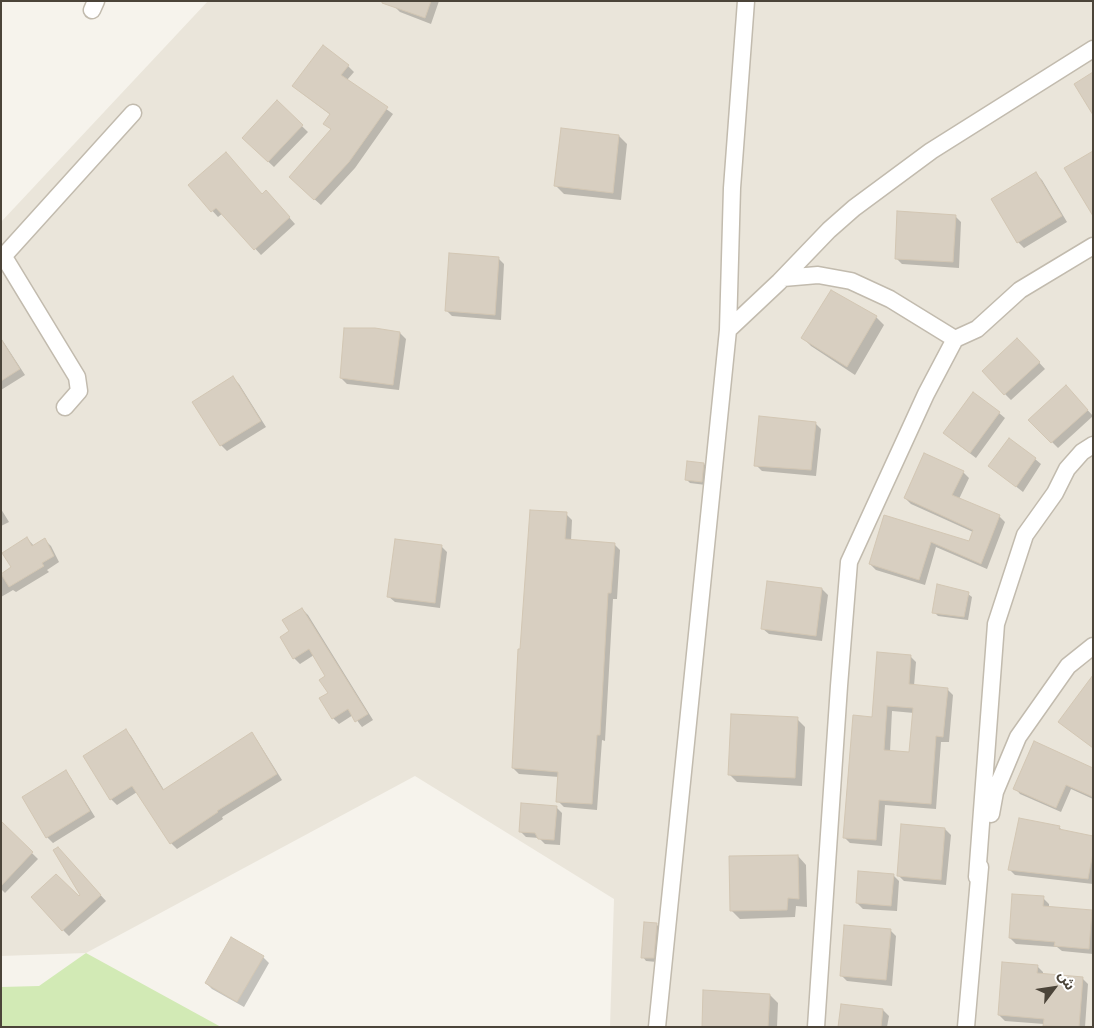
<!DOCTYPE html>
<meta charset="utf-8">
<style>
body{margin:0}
#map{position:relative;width:1094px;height:1028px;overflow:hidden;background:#f6f3ec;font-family:"Archivo Narrow","Noto Sans Arabic",sans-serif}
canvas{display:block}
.frame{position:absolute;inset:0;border:2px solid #4b4439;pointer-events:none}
.north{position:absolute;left:1029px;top:963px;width:50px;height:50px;-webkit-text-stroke:4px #fff;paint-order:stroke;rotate:59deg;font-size:14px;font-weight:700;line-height:20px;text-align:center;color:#4b4439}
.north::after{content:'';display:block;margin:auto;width:18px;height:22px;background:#4b4439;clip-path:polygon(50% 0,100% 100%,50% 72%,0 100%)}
</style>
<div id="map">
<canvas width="1094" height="1028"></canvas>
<div class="frame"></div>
<div class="north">ش</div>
</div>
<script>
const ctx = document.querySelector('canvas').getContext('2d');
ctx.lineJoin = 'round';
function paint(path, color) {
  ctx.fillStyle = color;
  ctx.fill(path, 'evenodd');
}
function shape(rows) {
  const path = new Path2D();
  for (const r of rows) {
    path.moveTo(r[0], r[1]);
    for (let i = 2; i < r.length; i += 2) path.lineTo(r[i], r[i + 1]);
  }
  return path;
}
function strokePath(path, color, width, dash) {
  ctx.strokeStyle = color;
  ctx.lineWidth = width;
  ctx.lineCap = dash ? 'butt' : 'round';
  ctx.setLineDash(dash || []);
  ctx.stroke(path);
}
paint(shape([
 [208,1,1093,1,1093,1027,610,1027,614,899,415,776,86,953,1,956,1,222]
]), '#eae5da');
paint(shape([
 [86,953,221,1027,1,1027,1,987,39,986]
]), '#d2eab5');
paint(shape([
 [396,1,439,1,431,24,400,12,394,6],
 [348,66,354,72,347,80,393,114,355,168,321,205,296,183,332,130,325,123,331,115,299,91],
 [277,102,308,132,274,167,243,138],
 [619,136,627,144,621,200,564,194,556,186],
 [1036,174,1042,180,1067,222,1024,248,1018,242,993,200],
 [190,186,272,198,295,224,261,255,223,213,218,217],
 [955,216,961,222,959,268,902,264,896,258],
 [498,258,504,264,501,320,452,316,446,310],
 [876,317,884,325,855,375,811,346,803,338],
 [374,329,400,333,406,339,399,390,347,384,341,378],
 [1,338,25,375,1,390],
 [1023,345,1045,369,1011,400,1005,394],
 [233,378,239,384,266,427,227,451,221,445],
 [1072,393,1093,416,1058,448,1030,420],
 [999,413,1005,418,976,458,951,439],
 [815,423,821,429,816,476,762,471,756,465],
 [1035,459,1041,464,1023,492,990,466],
 [704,464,708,468,706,485,690,483,686,479],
 [963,472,969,478,959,499,999,516,1005,522,987,569,936,547,925,585,876,570,870,564,885,517,969,543,973,532,911,504,905,498],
 [1,509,9,522,1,526],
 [566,514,572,520,571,541,614,544,620,550,617,599,613,599,605,741,602,740,597,810,564,807,558,801,559,777,519,774,513,768,521,651],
 [27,538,34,546,45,540,51,546,59,562,47,570,49,572,16,592,13,590,1,597,1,575,13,567],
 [441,546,447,552,440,608,395,602,389,597],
 [822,589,828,595,822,641,769,634,763,629],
 [968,594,972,597,968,620,938,616,934,612],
 [302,609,308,615,373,720,362,727,353,715,339,724,333,718,327,676,314,655,300,664,294,658,291,632],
 [910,656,916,662,914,686,947,689,953,695,949,742,941,742,936,809,885,805,882,846,850,843,844,837,873,718],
 [892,711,914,713,910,753,890,752],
 [797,719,805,727,802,786,737,782,729,774],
 [125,730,131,736,164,790,251,734,257,740,282,780,222,817,223,819,177,849,171,843,137,792,117,805,111,799],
 [1093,770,1093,799,1071,789,1061,812,1020,794,1015,788],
 [65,772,71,778,95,817,53,843,47,837],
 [556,807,562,813,560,845,545,844,539,838,526,837,520,831],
 [1,823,38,859,5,893,1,889],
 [1059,827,1063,831,1093,837,1093,884,1015,875,1009,869],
 [945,829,951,835,946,885,904,881,898,875],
 [63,854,106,901,69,936,63,930,79,898,82,895],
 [798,856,806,865,807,907,796,906,795,917,740,919,731,910],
 [893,875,899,881,897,911,863,909,857,903],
 [1043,898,1049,904,1049,908,1091,911,1093,913,1093,954,1062,951,1057,947,1016,944,1010,938],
 [657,925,660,928,657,962,646,961,643,957],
 [890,930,896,936,892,986,847,981,841,975],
 [263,957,269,963,244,1007,212,989,206,983],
 [1037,966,1043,972,1043,975,1082,978,1088,984,1085,1027,1046,1027,1044,1024,1005,1021,999,1015],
 [770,995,778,1003,777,1027,703,1027],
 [883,1010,889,1016,887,1027,839,1027]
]), '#0003');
const building = shape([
 [382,1,431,1,425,18,382,3,382,1],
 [323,45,349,65,341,75,388,107,349,162,314,200,289,177,331,129,323,124,330,114,292,86,323,45],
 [1093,72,1093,115,1074,84,1093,72],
 [277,100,303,125,268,162,242,138,277,100],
 [561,128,619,135,613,193,554,186,561,128],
 [1093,151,1093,216,1064,168,1093,151],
 [226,152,262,194,266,190,290,217,254,250,216,208,211,212,188,185,226,152],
 [1036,172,1062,216,1017,243,991,199,1036,172],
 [897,211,956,215,953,262,895,259,897,211],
 [449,253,499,257,495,315,445,311,449,253],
 [831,290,877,316,847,367,801,338,831,290],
 [344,328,375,328,400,332,393,385,340,378,344,328],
 [1017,338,1040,362,1004,395,982,371,1017,338],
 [1,339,20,369,1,381,1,339],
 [233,376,261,421,220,446,192,402,233,376],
 [1066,385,1088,410,1051,443,1028,420,1066,385],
 [973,392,1000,412,970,453,943,433,973,392],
 [759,416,816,422,811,470,754,466,759,416],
 [1009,438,1036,458,1016,487,988,466,1009,438],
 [924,453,964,471,952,495,1000,515,981,564,931,542,919,580,869,564,884,515,969,541,973,530,904,498,924,453],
 [687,461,704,463,702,482,685,480,687,461],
 [530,510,567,512,565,539,615,543,611,593,608,593,600,735,597,735,592,804,556,802,558,772,512,768,518,649,520,649,530,510],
 [27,537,32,546,45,538,54,556,42,563,44,566,9,587,1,574,11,567,2,553,27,537],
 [395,539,442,545,435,603,387,597,395,539],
 [767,581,822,588,816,636,761,629,767,581],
 [937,584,969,592,964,617,932,613,937,584],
 [302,608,368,714,355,722,348,709,332,719,319,698,328,693,319,680,325,676,309,649,293,659,280,637,289,631,282,620,302,608],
 [877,652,911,655,909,684,948,688,943,737,936,736,931,804,879,800,876,840,843,838,853,715,872,717,877,652],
 [887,706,913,708,909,752,884,750,887,706],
 [1093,675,1093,748,1058,722,1093,675],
 [731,714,798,717,795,778,728,775,731,714],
 [126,729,163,790,252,732,277,774,217,811,218,812,170,844,132,786,110,800,83,756,126,729],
 [1034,741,1093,768,1093,797,1066,785,1056,808,1013,789,1034,741],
 [66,770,90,811,46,838,22,797,66,770],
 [521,803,557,806,554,840,538,839,535,833,519,832,521,803],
 [1019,818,1060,826,1059,829,1093,836,1093,853,1088,879,1008,870,1019,818],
 [1,821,33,852,1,886,1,821],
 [901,824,945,828,941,880,897,876,901,824],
 [58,847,101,895,62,931,31,897,56,874,79,896,80,895,53,850,58,847],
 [798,855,799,899,788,898,787,910,730,911,729,856,798,855],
 [858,871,894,874,891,906,856,903,858,871],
 [1012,894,1044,896,1043,906,1092,910,1089,949,1054,946,1055,942,1009,938,1012,894],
 [644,922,657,923,654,958,641,958,644,922],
 [844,925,891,929,886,980,840,976,844,925],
 [231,937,264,956,237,1002,205,983,231,937],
 [1002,962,1038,965,1037,973,1083,977,1079,1027,1043,1026,1044,1019,998,1015,1002,962],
 [703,990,770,994,768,1027,702,1027,703,990],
 [841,1004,883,1009,881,1027,838,1027,841,1004]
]);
paint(building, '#d8cfc1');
strokePath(building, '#d3c7b4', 1);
const street = shape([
 [92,10,96,1],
 [4,257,77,377,79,391,65,407],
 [1,259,133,113],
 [783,278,818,275,851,281,890,299,955,339],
 [728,330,779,282,829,230,854,208,931,151,1093,49],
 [991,814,995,792,1018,737,1068,666,1093,646],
 [977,877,996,624,1025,535,1055,493,1067,469,1082,452,1093,445],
 [657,1027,728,330,732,188,746,1],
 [816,1027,839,686,849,562,926,394,955,339,977,329,1020,290,1093,246],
 [966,1027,980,867]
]);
strokePath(street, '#c2bbae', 19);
strokePath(street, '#fff', 16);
</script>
